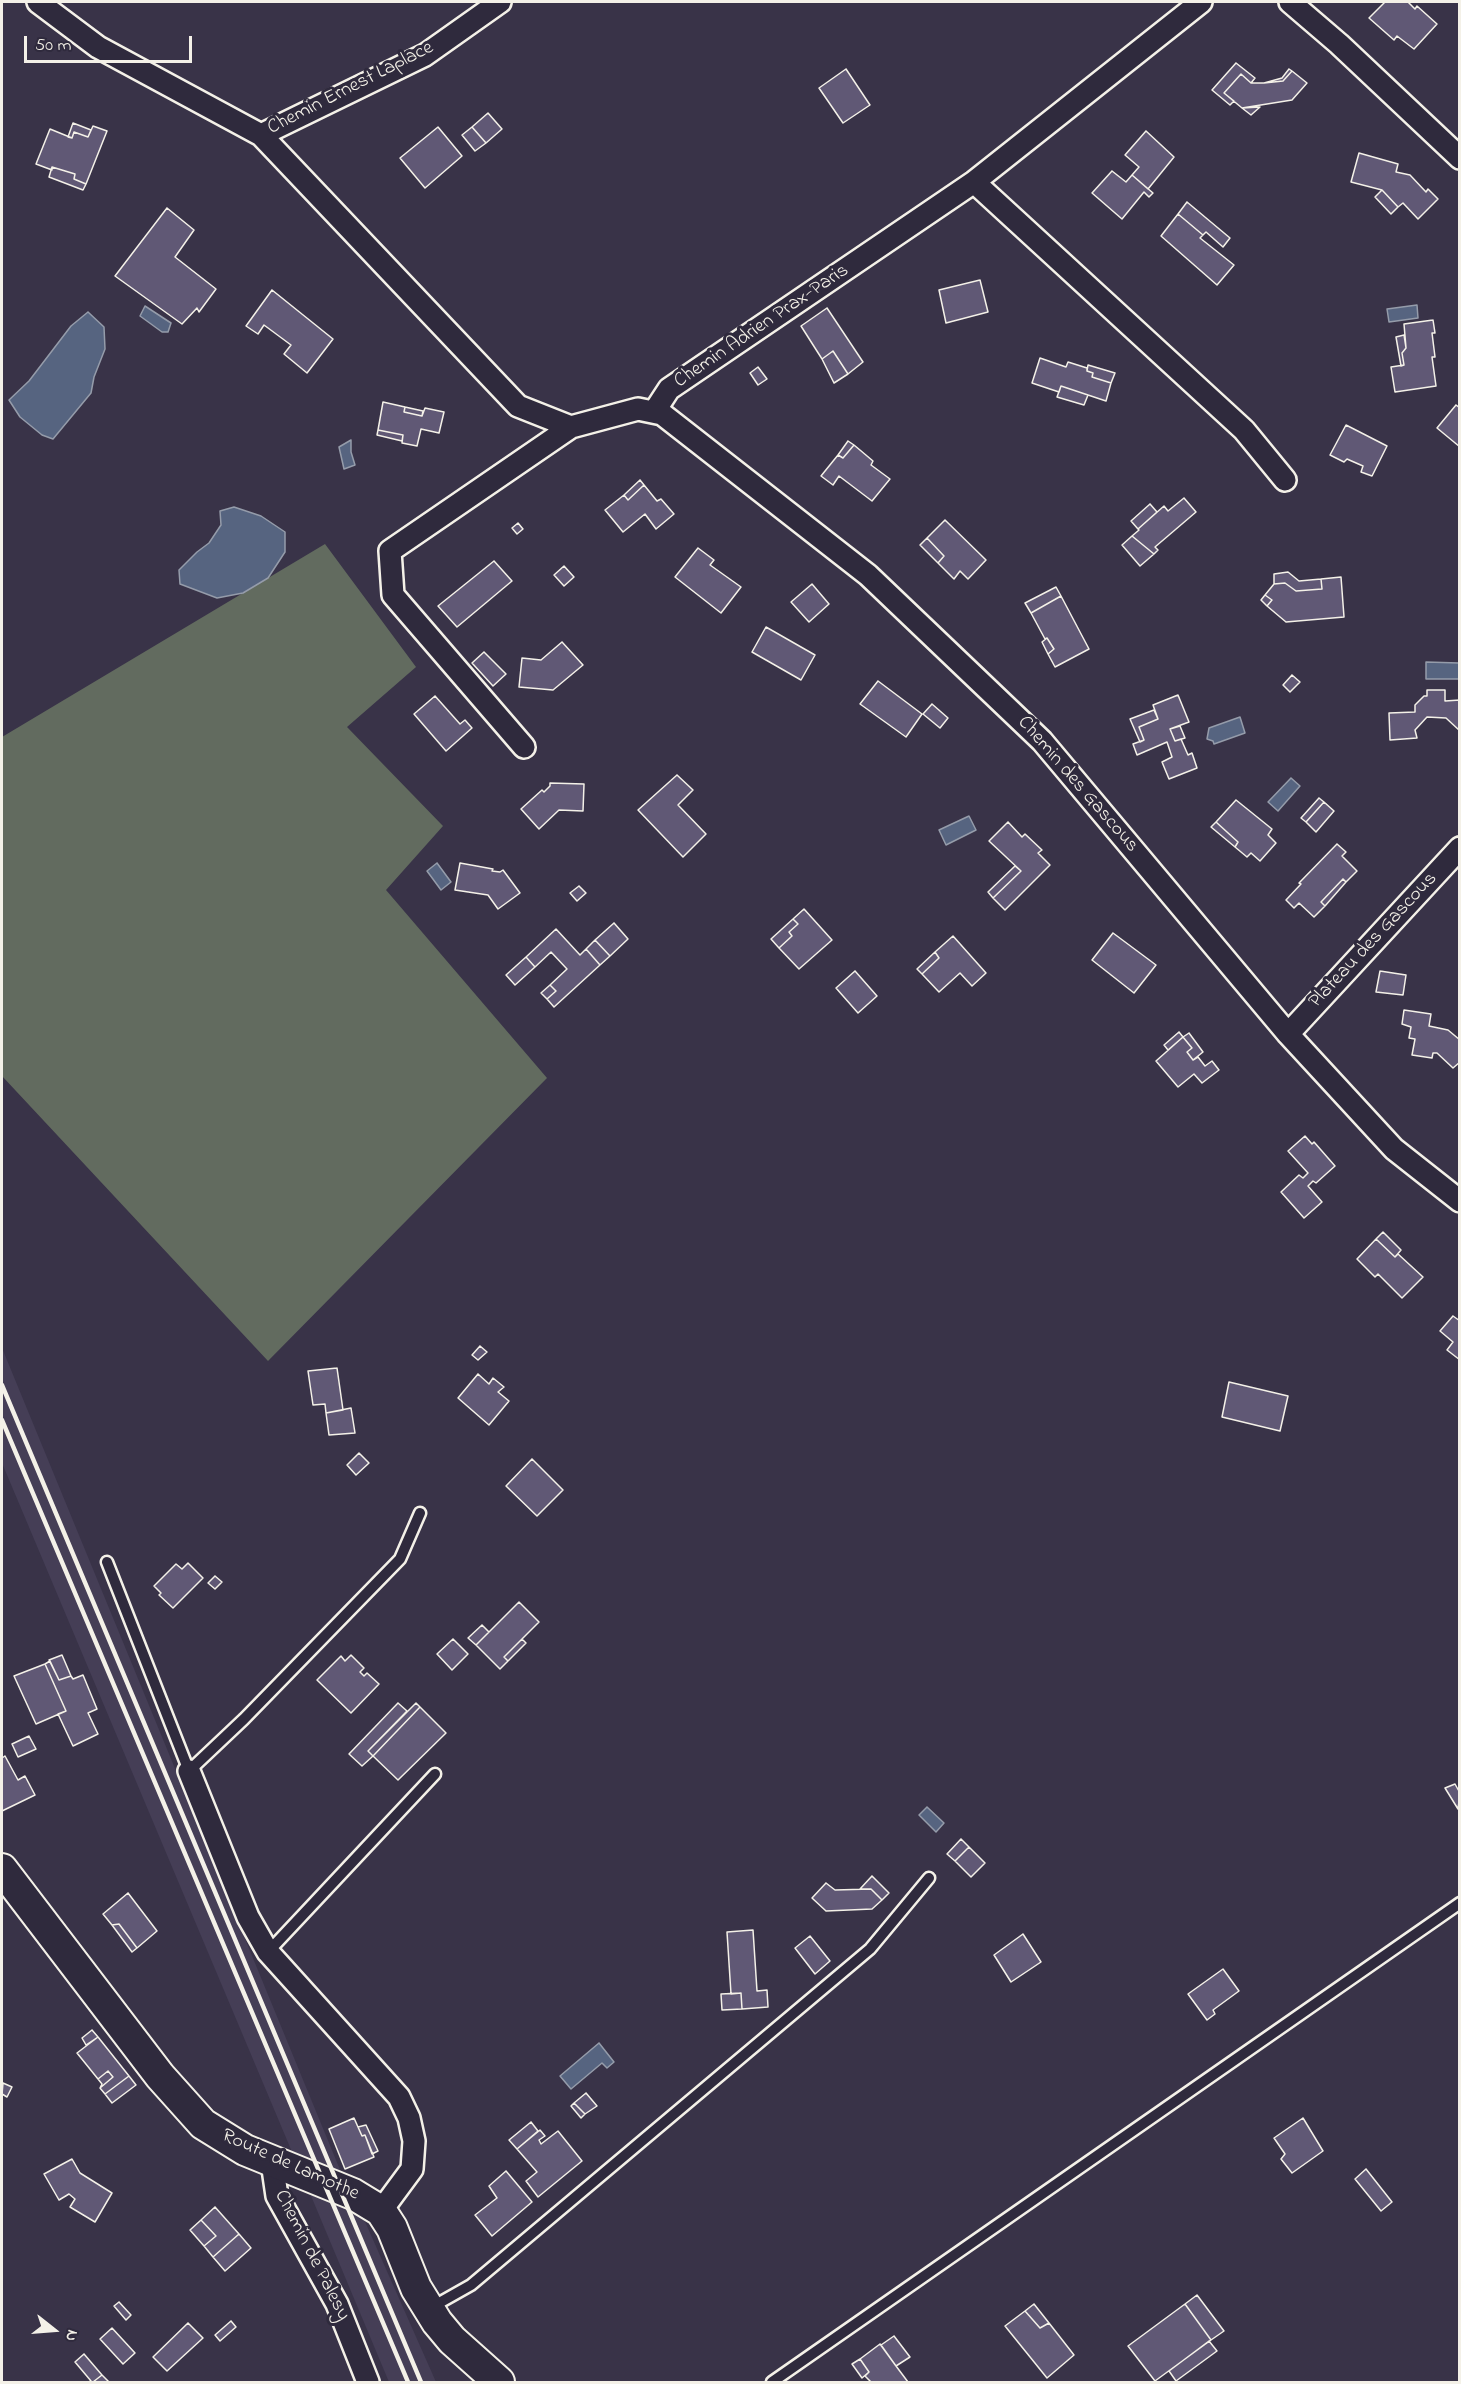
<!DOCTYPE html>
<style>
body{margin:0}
#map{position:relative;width:1461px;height:2384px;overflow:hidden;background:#393348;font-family:"Indie Flower",sans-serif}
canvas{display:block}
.frame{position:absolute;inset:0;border:3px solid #f4f1e8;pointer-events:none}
.north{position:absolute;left:24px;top:2300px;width:60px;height:60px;-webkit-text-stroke:4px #2f2a3d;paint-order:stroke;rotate:107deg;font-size:16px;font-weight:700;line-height:24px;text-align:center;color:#f4f1e8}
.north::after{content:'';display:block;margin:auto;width:21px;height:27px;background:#f4f1e8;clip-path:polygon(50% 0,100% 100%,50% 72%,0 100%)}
.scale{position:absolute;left:24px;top:36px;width:168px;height:27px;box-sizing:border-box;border:3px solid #f4f1e8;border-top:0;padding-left:8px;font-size:18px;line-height:21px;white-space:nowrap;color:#f4f1e8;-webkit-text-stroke:4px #2f2a3d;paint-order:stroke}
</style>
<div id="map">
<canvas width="1461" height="2384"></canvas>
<div class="frame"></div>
<div class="north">N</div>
<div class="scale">50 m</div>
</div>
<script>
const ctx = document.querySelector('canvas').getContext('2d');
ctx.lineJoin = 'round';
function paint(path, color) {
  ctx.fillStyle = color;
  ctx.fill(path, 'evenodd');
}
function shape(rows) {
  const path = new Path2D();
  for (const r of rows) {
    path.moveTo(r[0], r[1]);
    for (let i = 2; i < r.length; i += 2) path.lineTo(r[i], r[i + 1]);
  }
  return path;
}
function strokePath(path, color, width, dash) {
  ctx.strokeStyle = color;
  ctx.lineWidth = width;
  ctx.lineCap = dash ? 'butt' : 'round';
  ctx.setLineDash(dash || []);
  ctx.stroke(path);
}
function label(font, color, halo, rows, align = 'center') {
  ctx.font = font + ' "Indie Flower",sans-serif';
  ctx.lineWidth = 6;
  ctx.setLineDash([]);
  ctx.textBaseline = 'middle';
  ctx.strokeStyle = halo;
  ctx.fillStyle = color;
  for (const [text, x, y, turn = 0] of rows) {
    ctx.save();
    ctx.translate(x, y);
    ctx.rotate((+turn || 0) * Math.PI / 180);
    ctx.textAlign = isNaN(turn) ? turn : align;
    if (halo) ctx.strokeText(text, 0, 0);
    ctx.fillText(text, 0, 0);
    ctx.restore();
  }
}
paint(shape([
 [2,1348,343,2177,295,2159,2,1463],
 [309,2191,359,2208,436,2382,389,2382]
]), '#453e56');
paint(shape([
 [325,544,416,667,347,727,443,826,386,890,547,1078,268,1361,2,1076,2,737]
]), '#626b5f');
const water = shape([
 [1417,305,1418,318,1389,322,1387,309,1417,305],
 [145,306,171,323,168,332,162,332,140,316,145,306],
 [88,312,104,327,105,349,94,377,91,393,53,439,42,435,20,417,9,400,29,381,71,326,88,312],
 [351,440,351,452,355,465,344,469,339,447,351,440],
 [234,507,261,516,285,532,285,552,268,578,243,593,217,598,180,584,179,570,197,552,209,543,221,525,220,511,234,507],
 [1426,662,1459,663,1459,679,1426,679,1426,662],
 [1240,717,1245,733,1214,744,1213,741,1207,739,1209,728,1240,717],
 [1291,778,1300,786,1278,811,1268,802,1291,778],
 [969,816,976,830,946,845,939,830,969,816],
 [437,863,451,882,441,890,427,871,437,863],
 [927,1807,944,1823,936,1832,919,1815,927,1807],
 [599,2043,614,2062,607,2068,602,2063,571,2089,560,2076,599,2043]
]);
paint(water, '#566480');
strokePath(water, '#959caa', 1.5);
const building = shape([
 [1385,2,1408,2,1415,9,1417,6,1437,24,1414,49,1397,36,1394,40,1369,18,1385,2],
 [1236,63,1255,78,1251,83,1241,74,1224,93,1234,101,1230,105,1212,90,1236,63],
 [846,69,870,105,843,123,819,88,846,69],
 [1289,69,1292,71,1283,81,1264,83,1282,78,1289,69],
 [1292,71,1307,83,1292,100,1242,108,1224,93,1241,74,1251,83,1264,83,1283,81,1292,71],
 [1260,107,1251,115,1242,108,1260,107],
 [488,113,502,129,486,143,472,127,488,113],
 [73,123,91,130,88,137,74,132,72,138,68,137,73,123],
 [93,126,107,131,86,184,74,179,75,174,52,167,52,170,36,164,50,129,72,138,74,132,88,137,93,126],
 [438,127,462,156,425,188,400,158,438,127],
 [472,127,486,143,475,151,462,135,472,127],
 [1146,131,1174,157,1148,189,1132,175,1139,167,1125,155,1146,131],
 [1359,153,1398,164,1396,172,1410,175,1426,192,1428,189,1438,199,1418,219,1403,203,1398,207,1382,190,1351,182,1359,153],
 [52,167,75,174,74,179,86,184,83,190,49,177,52,167],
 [1112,171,1126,182,1132,175,1153,193,1149,197,1144,192,1122,219,1092,193,1112,171],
 [1382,190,1398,207,1391,214,1375,197,1382,190],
 [1187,202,1230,238,1223,247,1206,232,1203,235,1178,214,1187,202],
 [167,208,194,230,175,257,216,289,199,312,197,308,182,324,115,276,167,208],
 [1178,214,1203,235,1200,238,1234,265,1217,285,1161,236,1178,214],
 [980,280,988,312,946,323,939,290,980,280],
 [272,290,333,339,307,373,284,354,291,345,264,325,258,334,246,326,272,290],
 [827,308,863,362,848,374,833,351,822,359,801,326,827,308],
 [1433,320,1435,333,1432,333,1435,357,1432,357,1436,386,1395,392,1391,367,1404,365,1402,353,1406,348,1404,324,1433,320],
 [1404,335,1406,348,1402,353,1404,365,1401,366,1396,337,1404,335],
 [833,351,848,374,834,383,822,359,833,351],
 [1040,358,1066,367,1068,362,1087,368,1087,371,1093,373,1092,377,1111,383,1106,401,1061,386,1059,392,1032,383,1040,358],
 [1088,365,1115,373,1111,383,1092,377,1093,373,1087,371,1088,365],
 [758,367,767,379,758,385,750,373,758,367],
 [1061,386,1088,395,1084,405,1057,397,1061,386],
 [383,402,405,407,404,412,422,416,425,408,444,412,439,433,421,429,417,446,402,443,403,435,378,430,383,402],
 [1456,405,1460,408,1460,447,1437,428,1456,405],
 [405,407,423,411,422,416,404,412,405,407],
 [1346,425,1387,446,1372,476,1361,472,1363,466,1347,459,1344,462,1330,455,1346,425],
 [378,430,403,435,402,441,377,435,378,430],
 [848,441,854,445,843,458,838,455,848,441],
 [854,445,873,461,871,465,890,479,872,501,839,476,833,485,821,476,838,455,843,458,854,445],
 [640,480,644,485,628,500,624,495,640,480],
 [644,485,657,501,661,499,674,514,656,529,645,514,623,532,605,510,624,495,628,500,644,485],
 [1184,498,1196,512,1155,547,1158,550,1154,554,1132,536,1139,530,1138,529,1164,506,1168,511,1184,498],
 [1150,504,1157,512,1138,529,1131,521,1150,504],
 [945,520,986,560,968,579,960,571,954,579,938,563,944,556,927,538,945,520],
 [518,523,523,529,517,534,512,528,518,523],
 [1132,536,1154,554,1140,566,1122,545,1132,536],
 [927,538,944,556,938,563,920,545,927,538],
 [698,548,714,560,710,565,741,587,721,613,675,577,698,548],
 [494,561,512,581,457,627,438,606,494,561],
 [564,566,574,577,564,586,554,575,564,566],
 [1288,572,1299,581,1321,579,1322,589,1296,591,1285,583,1274,584,1274,574,1288,572],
 [1341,577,1344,617,1286,622,1267,606,1272,600,1265,595,1274,584,1285,583,1296,591,1322,589,1321,579,1341,577],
 [812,584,829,604,809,622,791,602,812,584],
 [1056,587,1061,596,1031,613,1025,603,1056,587],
 [1265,595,1272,600,1267,606,1261,600,1265,595],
 [1061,596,1089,649,1055,667,1048,654,1054,649,1047,638,1045,639,1031,613,1061,596],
 [766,627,815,655,801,680,752,652,766,627],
 [1047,638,1054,649,1048,654,1042,642,1047,638],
 [562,642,583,665,553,690,519,687,522,658,541,660,562,642],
 [484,652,506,674,493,686,472,663,484,652],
 [1292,675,1300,682,1290,692,1283,685,1292,675],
 [878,681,922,714,906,737,860,704,878,681],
 [1427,690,1445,690,1445,701,1460,700,1460,731,1446,718,1427,717,1415,730,1417,738,1390,740,1389,713,1415,712,1415,705,1424,696,1427,696,1427,690],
 [1178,695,1189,722,1170,729,1175,741,1181,739,1188,755,1192,753,1197,768,1169,779,1162,762,1172,757,1167,742,1137,755,1133,744,1144,740,1139,727,1158,719,1153,705,1178,695],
 [435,696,460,724,465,720,472,728,446,751,414,714,435,696],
 [932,704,948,718,940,728,923,714,932,704],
 [1154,710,1158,719,1139,727,1144,740,1140,742,1130,719,1154,710],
 [1180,726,1185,738,1175,741,1170,729,1180,726],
 [677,775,693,790,678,805,706,834,683,857,638,810,677,775],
 [550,783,584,784,583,811,559,810,539,829,521,809,542,790,544,792,550,786,550,783],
 [1319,798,1324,802,1306,822,1301,818,1319,798],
 [1236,800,1272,829,1268,835,1276,843,1260,861,1251,853,1247,857,1235,847,1238,842,1216,822,1236,800],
 [1324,802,1334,811,1316,832,1306,822,1324,802],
 [1008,822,1022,837,1025,834,1042,850,1038,853,1050,865,1005,910,993,898,1021,871,989,841,1008,822],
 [1216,822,1238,842,1235,847,1211,827,1216,822],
 [1337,844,1346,852,1342,856,1357,871,1346,882,1343,879,1321,902,1325,906,1314,917,1299,903,1294,908,1286,900,1301,884,1299,883,1337,844],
 [460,863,493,869,492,871,500,872,503,870,520,893,498,909,488,895,455,890,460,863],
 [1015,866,1021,871,993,898,988,892,1015,866],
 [1343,879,1346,882,1325,906,1321,902,1343,879],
 [579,886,586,893,577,901,570,893,579,886],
 [804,909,832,940,799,969,779,948,792,936,789,932,798,924,793,919,804,909],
 [793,919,798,924,789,932,792,936,779,948,771,939,793,919],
 [614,923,628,939,610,956,595,940,614,923],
 [556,929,580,955,586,949,600,965,554,1007,547,999,556,991,550,985,567,969,551,952,535,967,526,957,556,929],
 [1113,933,1156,965,1134,993,1092,960,1113,933],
 [953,936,986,973,972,986,960,973,939,992,922,974,939,958,935,952,953,936],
 [595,940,610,956,600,965,586,949,595,940],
 [935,952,939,958,922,974,917,969,935,952],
 [526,957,535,967,515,985,506,975,526,957],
 [855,971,877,996,858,1013,836,988,855,971],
 [1380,971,1406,975,1403,995,1376,992,1380,971],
 [550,985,556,991,547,999,541,993,550,985],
 [1404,1010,1431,1014,1429,1026,1448,1030,1460,1040,1460,1062,1453,1068,1437,1053,1433,1053,1432,1058,1412,1055,1415,1039,1409,1038,1411,1027,1402,1024,1404,1010],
 [1179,1032,1183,1037,1168,1050,1164,1045,1179,1032],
 [1189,1033,1203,1052,1193,1060,1187,1052,1192,1048,1183,1037,1189,1033],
 [1183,1037,1192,1048,1187,1052,1193,1060,1198,1057,1205,1066,1212,1061,1219,1070,1202,1083,1194,1074,1178,1087,1156,1061,1183,1037],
 [1305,1136,1312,1144,1314,1142,1335,1166,1316,1183,1313,1181,1308,1186,1322,1202,1304,1218,1281,1192,1299,1175,1303,1178,1308,1173,1288,1151,1305,1136],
 [1383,1232,1401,1250,1395,1257,1376,1239,1383,1232],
 [1376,1239,1395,1257,1398,1254,1423,1277,1402,1298,1378,1274,1375,1277,1357,1259,1376,1239],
 [1453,1316,1460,1321,1460,1360,1447,1350,1453,1342,1440,1331,1453,1316],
 [480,1346,487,1352,478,1360,472,1355,480,1346],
 [337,1368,343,1410,326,1413,325,1404,313,1405,308,1371,337,1368],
 [478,1374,489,1384,493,1378,504,1387,498,1392,509,1401,489,1425,458,1398,478,1374],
 [1229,1382,1288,1396,1280,1431,1222,1417,1229,1382],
 [351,1408,355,1433,329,1435,326,1413,351,1408],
 [359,1453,369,1463,356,1475,347,1465,359,1453],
 [532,1459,563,1490,537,1516,506,1486,532,1459],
 [188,1563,203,1578,173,1608,159,1595,161,1593,154,1586,176,1564,182,1569,188,1563],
 [215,1576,222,1582,215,1589,208,1583,215,1576],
 [519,1602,539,1622,504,1657,508,1661,500,1669,476,1645,519,1602],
 [482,1625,489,1632,476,1645,468,1638,482,1625],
 [453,1639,468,1654,452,1670,437,1654,453,1639],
 [522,1639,526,1643,508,1661,504,1657,522,1639],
 [62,1655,71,1676,59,1680,49,1660,62,1655],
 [351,1655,364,1668,360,1672,364,1676,367,1673,379,1684,351,1713,317,1680,341,1656,345,1661,351,1655],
 [50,1661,59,1680,71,1676,73,1679,83,1675,97,1709,88,1713,98,1734,73,1746,58,1714,66,1711,45,1664,50,1661],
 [45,1664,66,1711,36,1724,14,1676,45,1664],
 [398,1703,407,1711,368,1751,373,1756,362,1766,349,1754,398,1703],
 [416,1703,420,1707,373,1756,368,1751,416,1703],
 [420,1707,446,1733,398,1780,373,1756,420,1707],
 [29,1736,36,1749,18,1757,12,1744,29,1736],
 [5,1756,18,1780,25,1776,35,1795,2,1811,2,1758,5,1756],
 [1455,1784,1460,1793,1458,1809,1445,1788,1455,1784],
 [961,1839,969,1847,955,1861,947,1854,961,1839],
 [969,1847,985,1863,971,1877,955,1861,969,1847],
 [872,1876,889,1893,882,1900,871,1889,860,1889,872,1876],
 [826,1883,835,1890,871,1889,882,1900,872,1909,826,1911,812,1898,826,1883],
 [128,1893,157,1931,137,1948,119,1924,112,1925,103,1914,128,1893],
 [119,1924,137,1948,132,1952,112,1925,119,1924],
 [753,1930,757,1991,767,1990,768,2007,742,2009,741,1993,731,1994,727,1932,753,1930],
 [1023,1934,1041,1962,1011,1982,994,1955,1023,1934],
 [810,1936,830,1961,815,1974,795,1948,810,1936],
 [1223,1969,1239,1991,1213,2010,1215,2014,1207,2020,1188,1994,1223,1969],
 [741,1993,742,2009,722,2010,721,1994,741,1993],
 [92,2030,98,2037,86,2045,82,2038,92,2030],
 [98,2037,129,2076,105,2094,100,2088,113,2077,108,2071,98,2079,77,2053,98,2037],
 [108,2071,113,2077,100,2088,102,2084,98,2079,108,2071],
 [129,2076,136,2085,112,2103,105,2094,129,2076],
 [3,2083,12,2087,7,2097,2,2094,3,2083],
 [586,2093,597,2106,585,2114,574,2103,586,2093],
 [574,2103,585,2114,581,2118,571,2106,574,2103],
 [354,2118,362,2136,365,2135,374,2157,345,2169,329,2129,354,2118],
 [1303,2118,1323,2151,1292,2173,1281,2159,1285,2154,1274,2138,1303,2118],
 [531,2122,538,2131,517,2149,509,2140,531,2122],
 [366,2125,378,2151,372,2154,365,2135,362,2136,358,2127,366,2125],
 [540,2130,545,2136,539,2140,541,2144,558,2131,582,2161,538,2197,526,2181,537,2172,517,2149,540,2130],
 [72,2159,80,2173,112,2193,95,2222,70,2207,75,2199,69,2194,59,2200,44,2174,72,2159],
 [1366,2169,1392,2202,1381,2211,1355,2179,1366,2169],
 [506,2171,532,2202,492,2236,475,2215,497,2198,489,2186,506,2171],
 [215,2207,239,2234,213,2257,204,2246,216,2236,201,2220,215,2207],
 [201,2220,216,2236,204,2246,190,2230,201,2220],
 [239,2234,251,2248,225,2271,213,2257,239,2234],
 [1197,2295,1224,2331,1211,2340,1185,2304,1197,2295],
 [119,2302,131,2315,126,2320,114,2306,119,2302],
 [1034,2304,1049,2323,1040,2328,1025,2311,1034,2304],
 [1185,2304,1211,2340,1155,2381,1128,2346,1185,2304],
 [1025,2311,1040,2328,1049,2323,1074,2355,1047,2378,1005,2326,1025,2311],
 [231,2321,236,2327,220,2341,215,2335,231,2321],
 [188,2323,203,2338,167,2371,153,2357,188,2323],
 [112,2328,135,2353,123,2364,100,2339,112,2328],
 [894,2336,910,2357,896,2366,881,2345,894,2336],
 [1209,2341,1217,2351,1176,2381,1169,2371,1209,2341],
 [880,2344,896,2366,908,2382,871,2382,865,2376,869,2372,860,2359,880,2344],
 [84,2354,102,2375,93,2382,89,2382,91,2381,75,2362,84,2354],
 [860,2359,869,2372,862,2378,852,2364,860,2359],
 [102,2375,109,2382,93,2382,102,2375]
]);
paint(building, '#605875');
strokePath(building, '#f4f1e8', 1.5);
const lane = shape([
 [107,1562,189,1771,244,1719,400,1559,420,1513],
 [268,1952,435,1774],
 [432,2307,471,2285,870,1949,929,1878],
 [772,2382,1460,1903]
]);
const street = shape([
 [38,2,98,47,261,135,518,406,571,427,638,409,662,414,868,575,1042,741,1288,1034,1394,1149,1460,1201],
 [1290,2,1339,44,1460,158],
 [261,135,425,55,500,2],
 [974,182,1244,430,1285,480],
 [654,412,669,389,974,182,1201,2],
 [524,747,393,595,390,551,571,427],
 [1288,1034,1460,848],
 [189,1771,248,1917,268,1952,399,2097,409,2118,414,2141,412,2169,381,2211],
 [272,2162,277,2196,337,2304,368,2382]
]);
const secondary = shape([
 [2,1869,160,2076,203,2124,245,2150,353,2194,381,2211,392,2228,416,2288,437,2322,452,2340,499,2382]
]);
strokePath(lane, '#f4f1e8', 15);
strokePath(street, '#f4f1e8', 26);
strokePath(secondary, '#f4f1e8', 34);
strokePath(lane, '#2f2a3d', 10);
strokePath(street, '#2f2a3d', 21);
strokePath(secondary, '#2f2a3d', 30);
strokePath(shape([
 [2,1385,421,2382],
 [2,1420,408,2382]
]), '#f4f1e8', 4.5);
label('20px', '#f4f1e8', '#2f2a3d', [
 ["Chemin Ernest Laplace",351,89,-27],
 ["Chemin Adrien Prax-Paris",762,327,-34],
 ["Chemin des Gascous",1077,785,49],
 ["Plateau des Gascous",1374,941,-47],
 ["Route de Lamothe",290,2166,24],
 ["Chemin de Palesy",311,2256,63]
]);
</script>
